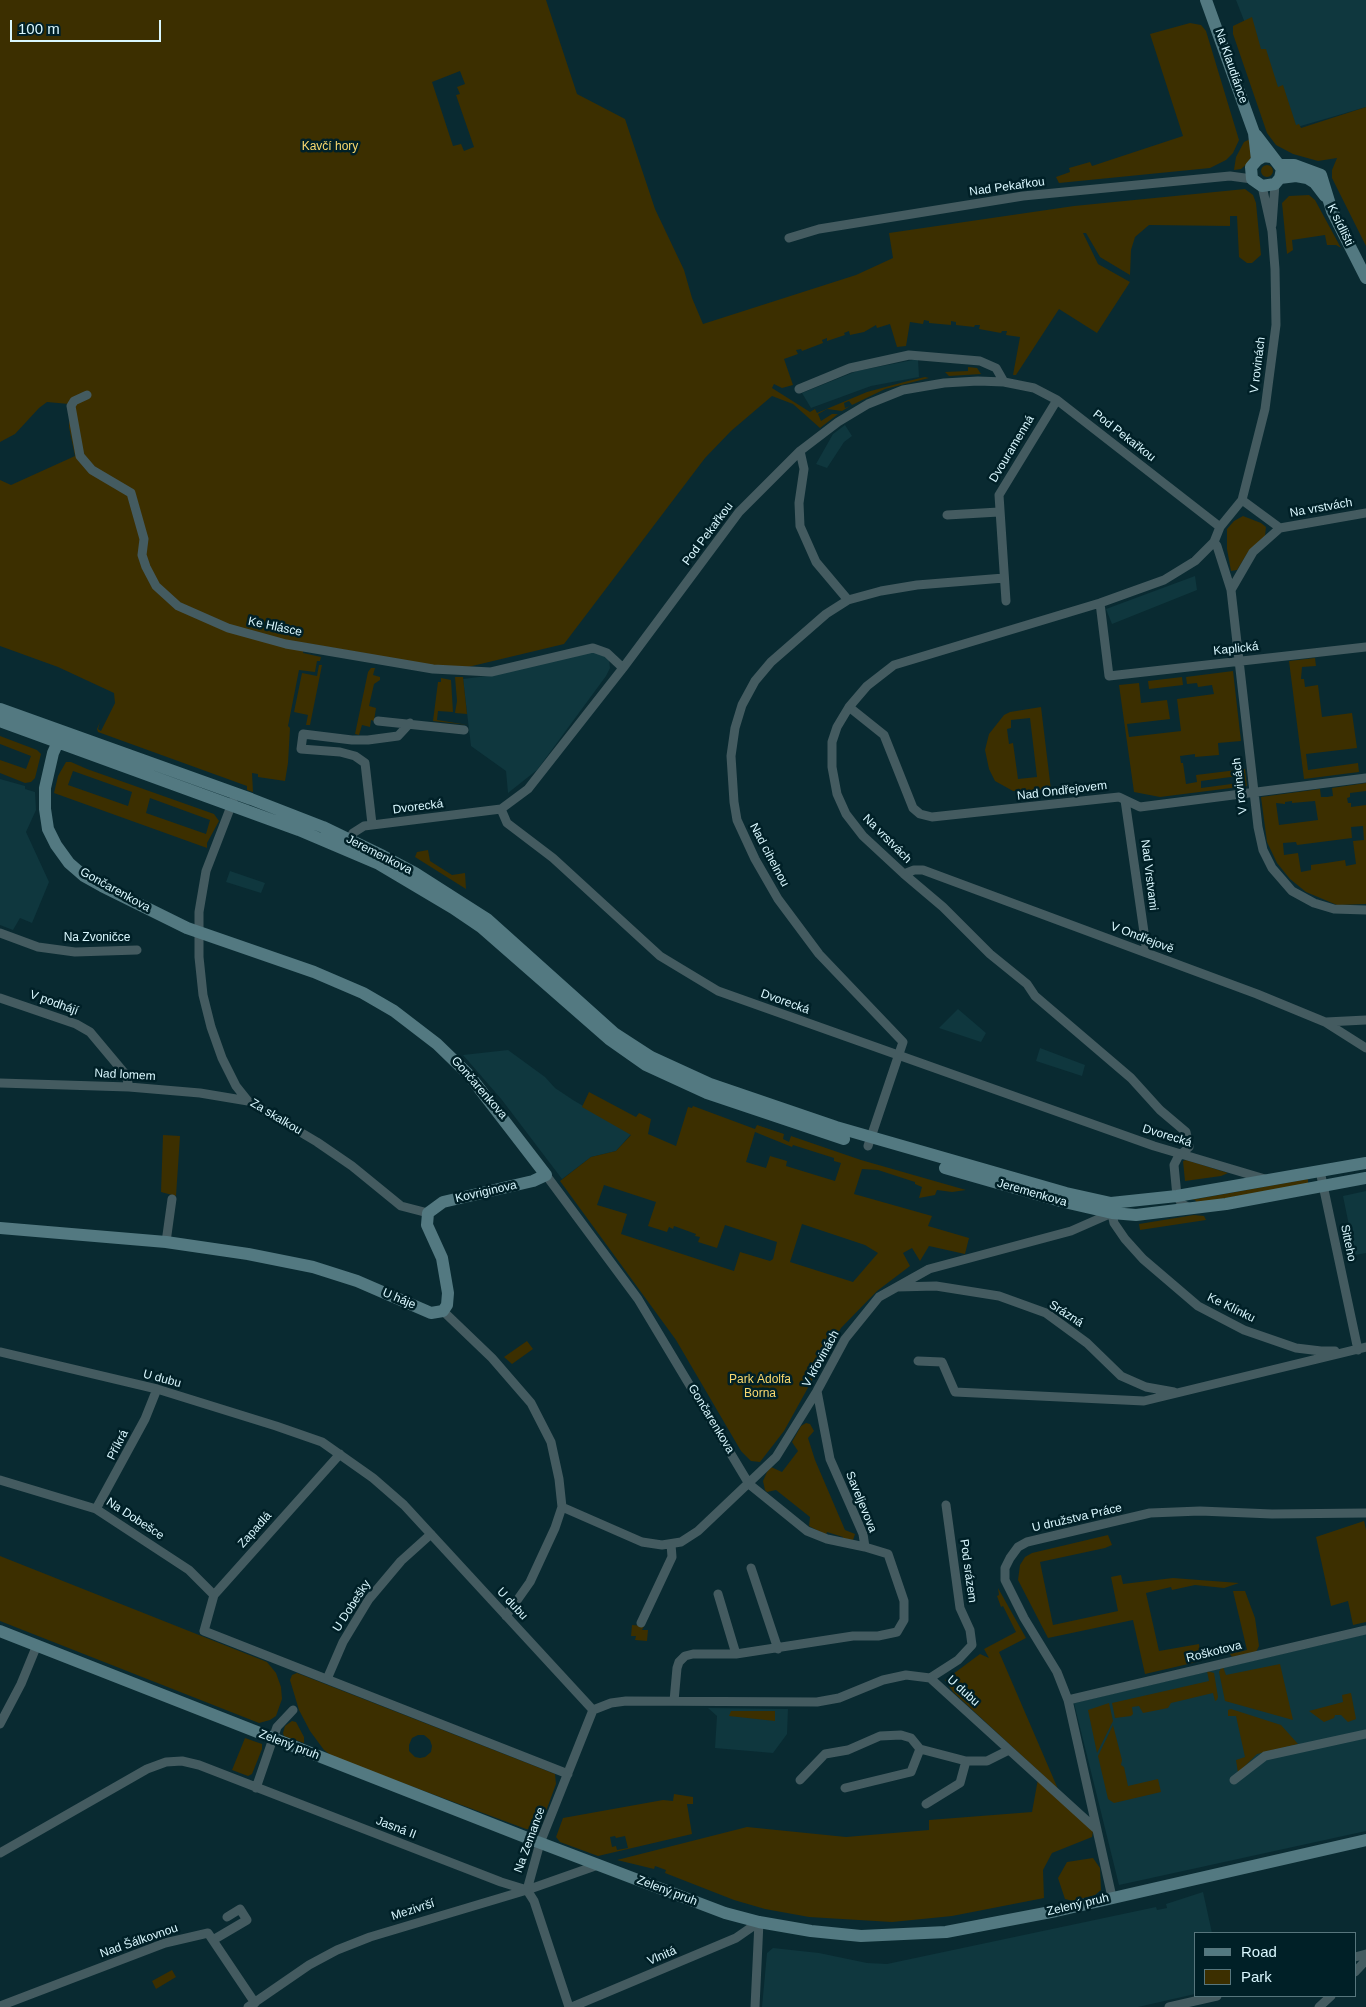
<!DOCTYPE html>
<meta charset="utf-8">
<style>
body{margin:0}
#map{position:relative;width:1366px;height:2007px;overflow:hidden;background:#092a31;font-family:Helvetica,sans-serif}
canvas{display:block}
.legend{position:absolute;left:1194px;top:1932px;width:162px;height:65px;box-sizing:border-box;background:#002027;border:1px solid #57767d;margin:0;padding:6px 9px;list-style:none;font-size:15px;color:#d9f7fe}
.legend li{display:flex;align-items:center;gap:10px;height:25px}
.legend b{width:25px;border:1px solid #57767d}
.scale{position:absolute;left:10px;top:20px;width:151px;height:22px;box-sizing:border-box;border:2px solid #d9f7fe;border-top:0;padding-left:6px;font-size:15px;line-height:18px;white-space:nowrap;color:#d9f7fe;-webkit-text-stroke:4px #002027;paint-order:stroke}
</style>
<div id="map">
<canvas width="1366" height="2007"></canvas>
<ul class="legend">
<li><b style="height:6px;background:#537981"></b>Road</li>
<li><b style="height:14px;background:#3c2f00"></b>Park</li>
</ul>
<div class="scale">100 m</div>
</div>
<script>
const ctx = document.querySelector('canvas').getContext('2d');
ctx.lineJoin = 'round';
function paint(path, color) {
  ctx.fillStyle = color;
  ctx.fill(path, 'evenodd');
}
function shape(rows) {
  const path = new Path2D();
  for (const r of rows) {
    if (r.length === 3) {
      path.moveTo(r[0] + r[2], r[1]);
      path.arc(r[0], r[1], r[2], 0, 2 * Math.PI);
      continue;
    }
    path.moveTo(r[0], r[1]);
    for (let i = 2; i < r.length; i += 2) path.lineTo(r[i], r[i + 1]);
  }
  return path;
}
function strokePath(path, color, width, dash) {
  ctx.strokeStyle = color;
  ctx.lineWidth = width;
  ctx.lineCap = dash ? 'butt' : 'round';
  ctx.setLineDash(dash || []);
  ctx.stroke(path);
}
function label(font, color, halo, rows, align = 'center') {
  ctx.font = font + ' Helvetica,sans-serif';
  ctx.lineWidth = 5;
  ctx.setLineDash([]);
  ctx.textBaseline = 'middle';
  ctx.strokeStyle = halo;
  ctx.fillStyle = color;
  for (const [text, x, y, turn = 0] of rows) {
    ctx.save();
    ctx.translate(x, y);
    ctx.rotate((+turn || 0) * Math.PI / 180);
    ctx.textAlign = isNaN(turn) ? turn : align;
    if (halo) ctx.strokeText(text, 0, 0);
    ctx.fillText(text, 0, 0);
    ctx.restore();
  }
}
paint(shape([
 [1236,0,1366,0,1366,107,1287,130],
 [918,359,919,377,871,386,811,408,802,393,857,371],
 [845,425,852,436,844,442,827,468,816,464,833,434],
 [1195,576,1197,590,1112,624,1106,609],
 [596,651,609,659,610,668,606,676,537,770,508,793,506,771,471,746,463,679,495,675],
 [0,779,25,786,25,789,35,792,36,810,26,832,49,882,32,923,20,918,13,930,0,925],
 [230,871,265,883,261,893,226,882],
 [958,1009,986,1033,981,1042,939,1028],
 [1040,1048,1085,1065,1082,1076,1036,1061],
 [508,1050,545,1077,555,1088,573,1100,631,1134,616,1151,591,1157,562,1179,502,1100,463,1055],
 [1366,1191,1366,1253,1355,1255,1343,1196],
 [1366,1634,1366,1831,1119,1885,1074,1703],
 [708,1708,788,1709,787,1734,773,1753,715,1748,717,1716],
 [1203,1892,1212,1933,1195,1933,1195,1994,1138,2007,762,2007,767,1953,773,1948,819,1953,867,1963,887,1964,1156,1907,1157,1910,1167,1908,1166,1904]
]), '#0f373e');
paint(shape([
 [0,0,546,0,577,94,625,119,655,209,684,270,692,298,703,324,856,275,893,258,889,233,1074,206,1245,189,1253,195,1256,203,1261,255,1252,263,1247,263,1239,257,1237,216,1230,216,1230,226,1149,225,1135,237,1131,250,1130,275,1100,257,1086,233,1083,233,1098,264,1130,282,1097,333,1059,309,1016,375,1013,375,1020,337,1006,335,1007,331,1002,331,1001,333,979,329,980,325,975,325,974,327,956,325,956,322,951,321,951,325,929,323,929,321,924,320,923,324,910,322,906,346,897,347,890,324,877,328,876,325,864,332,850,335,849,331,844,333,845,335,827,341,827,338,822,340,823,343,802,351,801,349,796,350,798,354,784,359,793,385,782,388,774,384,772,388,810,412,815,409,817,413,867,392,908,381,925,377,929,378,885,389,852,405,849,401,844,403,845,408,850,406,842,411,827,409,818,414,821,421,832,414,838,414,820,428,793,404,772,396,731,431,705,458,564,644,468,667,431,665,305,643,303,653,321,657,320,661,317,661,315,672,299,670,288,726,290,728,288,763,285,781,258,777,258,774,252,773,253,792,247,790,247,786,98,732,97,729,100,722,98,729,101,731,115,703,114,693,58,667,0,646,0,480,11,485,75,456,69,427,69,404,47,402,39,408,15,434,0,442],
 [460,71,465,84,457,87,460,94,456,95,474,147,464,151,461,144,453,146,432,82],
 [1252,17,1261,49,1266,49,1278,87,1283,85,1296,125,1299,124,1301,128,1366,107,1366,246,1332,178,1332,170,1337,158,1318,161,1293,154,1276,145,1267,133,1233,34,1233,26],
 [1190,23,1201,25,1206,31,1239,140,1233,153,1226,160,1210,168,1059,183,1056,177,1070,172,1069,168,1090,162,1092,166,1183,136,1150,34],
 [1250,139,1251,157,1248,163,1241,169,1234,170,1236,157,1244,142],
 [1267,171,6],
 [1309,195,1315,200,1341,248,1336,245,1327,245,1325,235,1292,240,1293,250,1287,254,1282,203,1289,196],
 [968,367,977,368,981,374,949,376,945,372,968,371],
 [1243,516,1261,523,1266,527,1265,536,1248,552,1237,570,1231,571,1227,549,1227,529,1234,521],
 [1315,658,1316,666,1302,667,1301,679,1304,679,1305,687,1318,685,1322,717,1352,713,1357,748,1306,754,1308,770,1358,763,1359,772,1304,779,1289,661],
 [319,665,322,665,310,725,306,725,308,715,294,712,302,673,317,676],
 [371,668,375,668,373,675,380,677,380,680,374,684,369,706,376,708,374,721,371,720,370,727,362,725,359,735,355,734,368,672],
 [1233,671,1241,741,1218,743,1219,755,1195,757,1195,754,1180,756,1181,763,1183,763,1186,784,1197,782,1196,775,1245,769,1247,786,1160,797,1134,792,1119,685,1139,683,1141,703,1167,700,1170,719,1127,724,1129,737,1181,731,1177,699,1214,694,1212,685,1198,687,1197,683,1187,684,1186,677],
 [1238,776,1239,783,1201,788,1201,781],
 [455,677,463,677,467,714,455,713,457,701],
 [1182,677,1183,685,1149,689,1148,681],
 [441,678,451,680,453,712,438,711,437,720,468,725,433,721,438,682,441,682],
 [1041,707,1051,790,1013,791,995,781,989,769,985,750,989,734,1004,715,1010,712],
 [1030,718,1037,777,1018,779,1013,743,1009,744,1007,729,1011,728,1011,720],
 [0,736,37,750,41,754,35,778,31,782,25,783,0,773,0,760,26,769,31,756,0,744],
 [66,762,71,762,87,769,214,814,219,821,207,843,207,848,54,793,58,776],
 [73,771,132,792,128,806,68,785],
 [150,798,210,820,206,834,146,813],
 [1366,783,1366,791,1350,793,1350,797,1347,798,1348,803,1351,803,1351,807,1366,805,1366,904,1337,905,1306,892,1290,879,1277,863,1267,842,1261,797,1320,789,1321,797,1327,797,1333,796,1332,788],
 [1292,801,1292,803,1315,801,1318,820,1279,825,1276,803,1285,804,1285,802],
 [1363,826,1364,840,1353,841,1356,864,1346,866,1345,860,1326,863,1311,865,1311,870,1301,872,1298,853,1284,855,1283,843,1296,842,1297,845,1352,838,1351,827],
 [428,850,430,861,452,875,465,873,466,889,415,857,417,852],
 [589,1092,636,1117,639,1113,651,1119,648,1134,676,1146,688,1107,692,1108,693,1106,755,1129,757,1125,784,1134,783,1139,789,1142,791,1136,861,1160,966,1190,952,1192,937,1190,935,1195,919,1198,922,1187,915,1184,915,1182,878,1170,862,1169,854,1194,932,1216,928,1226,969,1238,965,1254,929,1246,920,1261,912,1248,903,1253,910,1266,877,1291,841,1328,784,1431,760,1462,751,1461,741,1451,676,1340,560,1181,591,1157,616,1151,631,1135,582,1107],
 [755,1132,792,1147,793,1145,834,1158,834,1161,841,1163,835,1181,786,1166,787,1161,770,1156,766,1168,746,1162],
 [604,1185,656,1202,648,1226,667,1232,669,1227,673,1229,674,1226,696,1234,695,1236,700,1237,698,1242,717,1248,725,1225,777,1242,773,1259,770,1261,740,1252,734,1271,621,1234,627,1214,597,1205],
 [802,1224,865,1245,878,1253,853,1282,790,1262],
 [163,1135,180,1136,176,1196,161,1192],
 [1186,1160,1228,1173,1221,1176,1185,1181,1183,1161],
 [1308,1179,1308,1184,1197,1203,1195,1200,1191,1200],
 [1194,1215,1204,1216,1206,1220,1140,1230,1139,1224],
 [527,1341,533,1349,512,1364,504,1357],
 [806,1423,810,1424,814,1431,808,1438,815,1460,845,1530,855,1534,853,1540,843,1539,843,1537,827,1532,826,1535,809,1526,810,1517,776,1490,767,1492,765,1490,763,1481,767,1472,771,1467,782,1472,798,1451,792,1442,801,1426],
 [1364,1521,1366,1530,1366,1622,1353,1625,1348,1601,1331,1606,1316,1537],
 [1108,1535,1112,1545,1105,1548,1040,1562,1053,1625,1118,1611,1111,1577,1121,1575,1123,1584,1173,1578,1239,1583,1224,1588,1195,1585,1172,1590,1171,1587,1146,1593,1159,1651,1199,1644,1201,1661,1145,1674,1133,1620,1048,1638,1018,1580,1020,1565,1025,1557,1032,1553],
 [0,1556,267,1662,276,1673,281,1687,282,1699,276,1716,270,1720,259,1723,0,1621],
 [998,1588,1026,1638,999,1652,1058,1789,953,1692,945,1680,980,1654,989,1658,984,1649,1016,1632,1003,1606,1001,1607,997,1596,999,1595],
 [1233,1591,1245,1591,1255,1618,1259,1646,1256,1652,1232,1657,1230,1654,1247,1650],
 [632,1625,644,1626,642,1630,648,1630,647,1641,635,1640,636,1636,631,1636],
 [1280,1664,1293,1720,1225,1701,1219,1672,1221,1668,1223,1667,1226,1675],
 [1207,1671,1214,1673,1218,1697,1217,1700,1215,1701,1213,1693,1171,1703,1168,1708,1143,1713,1139,1706,1132,1707,1133,1714,1131,1716,1115,1718,1112,1703,1209,1681],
 [297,1673,555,1774,556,1784,542,1822,534,1830,526,1829,333,1757,324,1750,310,1731,299,1710,290,1680,292,1675],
 [418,1735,424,1735,430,1740,432,1746,431,1752,425,1757,420,1758,415,1757,409,1751,409,1745,412,1738],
 [1351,1693,1356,1719,1348,1722,1341,1715,1335,1715,1334,1718,1324,1722,1309,1711,1343,1702,1342,1695],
 [1109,1703,1113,1721,1097,1753,1088,1710],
 [1231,1709,1281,1725,1298,1744,1257,1754,1238,1773,1236,1760,1245,1757,1236,1716,1228,1716,1228,1710],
 [731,1711,775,1711,775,1721,729,1716],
 [292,1721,296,1722,304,1737,304,1743,284,1736,283,1733,285,1726],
 [1113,1725,1122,1760,1121,1765,1124,1767,1128,1786,1158,1779,1161,1792,1114,1803,1108,1799,1098,1756],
 [245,1738,262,1744,262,1749,252,1774,248,1776,232,1770],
 [1038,1779,1093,1831,1092,1837,1052,1853,1043,1870,1044,1898,952,1916,892,1922,809,1917,765,1909,734,1900,665,1873,666,1870,655,1866,654,1869,617,1860,747,1827,846,1837,929,1830,929,1820,1032,1812],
 [674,1794,693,1797,693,1804,687,1804,692,1834,598,1856,560,1842,556,1837,563,1818,663,1800,673,1801],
 [615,1836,616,1838,625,1836,628,1848,617,1850,616,1846,612,1847,610,1837],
 [1093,1858,1100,1868,1101,1890,1095,1895,1073,1901,1065,1899,1058,1878,1067,1862],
 [172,1970,176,1977,156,1989,152,1981]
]), '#3c2f00');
strokePath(shape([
 [1272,225,1275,184],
 [789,238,819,229,1023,196,1230,176,1252,179],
 [799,389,850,368,909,355,980,361,996,368,1004,382],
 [87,395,74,401,71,406,80,456,92,470,131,493,144,539,142,555,146,567,156,586,178,606,228,628,286,644,433,669,491,672,593,648,607,653,623,668],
 [800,451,804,469,799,503,800,526,816,562,848,600],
 [1242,500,1280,528],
 [947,515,999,512],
 [1280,528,1366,513],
 [1214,542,1217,546,1231,590,1258,827,1263,850,1272,868,1292,891,1314,903,1334,909,1366,910],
 [1231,590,1253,552,1280,528],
 [1006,601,999,495,1057,400],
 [1100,603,1109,676,1366,647],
 [849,707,884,735,913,808,920,814,932,817,1119,797,1140,807,1366,778],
 [378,721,464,730],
 [1125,800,1147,953],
 [233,801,206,871,199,912,199,957,203,995,211,1027,222,1058,236,1086,248,1101,317,1142,352,1166,401,1206,428,1213],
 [501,809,507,823,553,858,660,956,718,991,1154,1146,1265,1179],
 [372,824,365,763,355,756,340,752,301,749,303,734,352,740,368,740,398,736,410,723],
 [347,845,353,833,364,826,501,809,528,789,623,668,739,512,800,451,838,422,868,404,903,390,944,383,978,381,1004,382,1034,388,1057,400,1220,527],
 [904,874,914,870,923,870,1257,994,1325,1022,1366,1048],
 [0,933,38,947,75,952,137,950],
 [0,998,76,1024,90,1032,126,1075,129,1087],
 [1326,1022,1366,1020],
 [0,1083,129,1087,200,1093,248,1101],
 [868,1146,903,1042,819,954,778,899,755,859,737,820,734,802,731,756,735,728,742,705,755,681,771,662,826,614,848,600,881,591,917,585,1004,578],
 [1320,1171,1358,1350],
 [546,1175,638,1299,749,1484,807,1531,827,1539,865,1547],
 [1190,1208,1182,1204,1177,1196,1174,1165,1178,1157,1189,1147,1186,1132,1160,1110,1131,1078,1035,996,1027,984,990,954,943,907,904,874,863,836,846,814,837,794,832,767,832,742,837,727,849,707,867,686,894,665,1100,603,1164,580,1195,561,1214,542,1220,527,1242,500,1265,409,1276,325,1275,269,1272,231,1262,186],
 [1111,1209,1114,1223,1125,1239,1143,1259,1198,1306,1244,1330,1296,1348,1321,1351,1335,1351],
 [166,1242,172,1199],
 [897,1287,936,1286,999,1296,1046,1313,1087,1343,1121,1376,1146,1387,1174,1392],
 [443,1311,492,1358,531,1403,551,1442,559,1479,562,1507,555,1528,530,1582,506,1616],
 [0,1352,157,1389,276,1426,322,1442,373,1478,404,1505,593,1710],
 [918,1361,942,1362,955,1392,1144,1401,1366,1347],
 [340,1454,214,1595,204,1631,568,1774],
 [0,1480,96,1509,189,1570,214,1595],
 [562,1507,642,1542,662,1545,681,1542,698,1531,776,1457,817,1391,845,1339,879,1297,929,1269,1071,1231,1112,1213],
 [96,1509,145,1419,157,1389],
 [751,1568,778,1649],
 [718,1594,736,1654],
 [641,1623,672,1557,671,1544],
 [930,1678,958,1660,972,1645,970,1630,960,1608,946,1505],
 [327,1679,343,1642,369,1599,401,1561,431,1534],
 [1068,1700,1366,1630],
 [674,1701,677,1668,679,1662,685,1656,693,1654,736,1654,853,1636,878,1636,897,1632,904,1620,904,1601,888,1554,865,1547,863,1534,830,1459,817,1391],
 [593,1710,611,1703,626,1701,817,1702,839,1698,883,1680,906,1675,930,1678,1095,1828],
 [0,1724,21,1684,37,1645],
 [800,1780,825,1754,848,1750,880,1736,901,1735,911,1738,920,1749,966,1761,987,1761,1009,1750],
 [1234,1780,1265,1756,1366,1734],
 [256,1788,277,1727,293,1710],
 [845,1788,911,1772,920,1749],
 [926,1804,960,1783,966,1761],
 [0,1853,147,1769,166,1762,182,1761,199,1765,501,1882,527,1890],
 [1112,1897,1068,1700,1057,1672,1024,1618,1005,1580,1005,1568,1010,1558,1018,1547,1027,1542,1150,1513,1200,1511,1272,1514,1366,1513],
 [213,1940,247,1920,240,1909,227,1917],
 [1355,1957,1366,1954],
 [1355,1972,1366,1960],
 [0,2006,165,1943,208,1933,255,2003],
 [248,2007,309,1965,337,1950,370,1937,527,1890,598,1865],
 [569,2007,534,1901,527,1890,540,1843,593,1710],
 [572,2007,736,1938,759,1922],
 [755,2007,759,1922],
 [1169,2007,1217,1996],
 [1319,2007,1331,1996]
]), '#445b60', 9);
strokePath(shape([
 [1206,0,1254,133,1257,160],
 [1256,135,1282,169,1280,178,1275,184,1262,186,1252,179,1251,167,1257,160,1264,156,1271,157],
 [1280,165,1294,165,1321,175,1332,211,1366,278],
 [1280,178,1296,176,1307,178,1315,183,1325,196],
 [0,709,251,799,323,827,383,856,415,873,487,919,614,1033,651,1057,710,1084,836,1127,1066,1193,1111,1203,1177,1196,1366,1163],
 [0,721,299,830,379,864,453,908,481,927,609,1039,646,1065,707,1093,844,1139],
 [945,1168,1064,1202,1112,1213,1136,1215,1226,1204,1366,1178],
 [0,1228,166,1242,248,1254,313,1267,357,1281,431,1313,443,1311,447,1305,448,1293,442,1258,427,1225,428,1213,443,1202,533,1181,546,1175,469,1075,437,1044,394,1011,363,993,314,972,187,928,102,886,84,876,69,863,56,845,48,829,45,809,45,788,53,753,62,733],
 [0,1631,530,1839,725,1913,759,1922,811,1931,861,1936,946,1932,1056,1911,1366,1840]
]), '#537981', 12);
label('12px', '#d9f7fe', '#002027', [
 ["Na Klaudiánce",1231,66,71],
 ["Nad Pekařkou",1007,187,-8],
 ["K sídlišti",1340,225,64],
 ["V rovinách",1258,365,-83],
 ["Pod Pekařkou",1124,436,38],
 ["Dvouramenná",1012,449,-59],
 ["Na vrstvách",1321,508,-10],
 ["Pod Pekařkou",708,534,-53],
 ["Ke Hlásce",275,627,12],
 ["Kaplická",1236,649,-6],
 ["V rovinách",1240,786,-97],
 ["Nad Ondřejovem",1062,791,-7],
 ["Dvorecká",418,807,-7],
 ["Na vrstvách",887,839,45],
 ["Jeremenkova",379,855,27],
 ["Nad cihelnou",769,855,62],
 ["Nad Vrstvami",1149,875,83],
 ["Gončarenkova",115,890,29],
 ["Na Zvoničce",97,938],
 ["V Ondřejově",1142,938,21],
 ["Dvorecká",785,1002,20],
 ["V podhájí",54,1003,20],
 ["Nad lomem",125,1075,3],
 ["Gončarenkova",479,1088,49],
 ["Za skalkou",276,1117,31],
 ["Dvorecká",1167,1136,17],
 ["Kovriginova",486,1192,-13],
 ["Jeremenkova",1032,1193,16],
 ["Sitteho",1348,1243,78],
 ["U háje",399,1299,23],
 ["Ke Klínku",1231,1308,26],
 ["Srázná",1066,1314,33],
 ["V křovinách",821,1359,-61],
 ["U dubu",162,1379,15],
 ["Gončarenkova",711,1419,59],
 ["Příkrá",118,1445,-63],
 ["Saveljevova",861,1502,68],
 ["U družstva Práce",1077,1518,-13],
 ["Na Dobešce",135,1519,33],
 ["Zapadlá",255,1530,-48],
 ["Pod srázem",968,1571,82],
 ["U dubu",512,1604,47],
 ["U Dobešky",352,1606,-57],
 ["Roškotova",1214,1652,-14],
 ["U dubu",963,1691,42],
 ["Zelený pruh",289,1745,21],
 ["Jasná II",396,1828,21],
 ["Na Zemance",530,1840,-70],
 ["Zelený pruh",667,1891,21],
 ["Zelený pruh",1078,1905,-13],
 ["Mezivrší",413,1910,-18],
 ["Nad Šálkovnou",139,1941,-19],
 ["Vlnitá",662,1956,-23]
]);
label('12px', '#f9d96f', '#002027', [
 ["Kavčí hory",330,147],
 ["Park Adolfa",760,1380],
 ["Borna",760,1394]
]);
</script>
